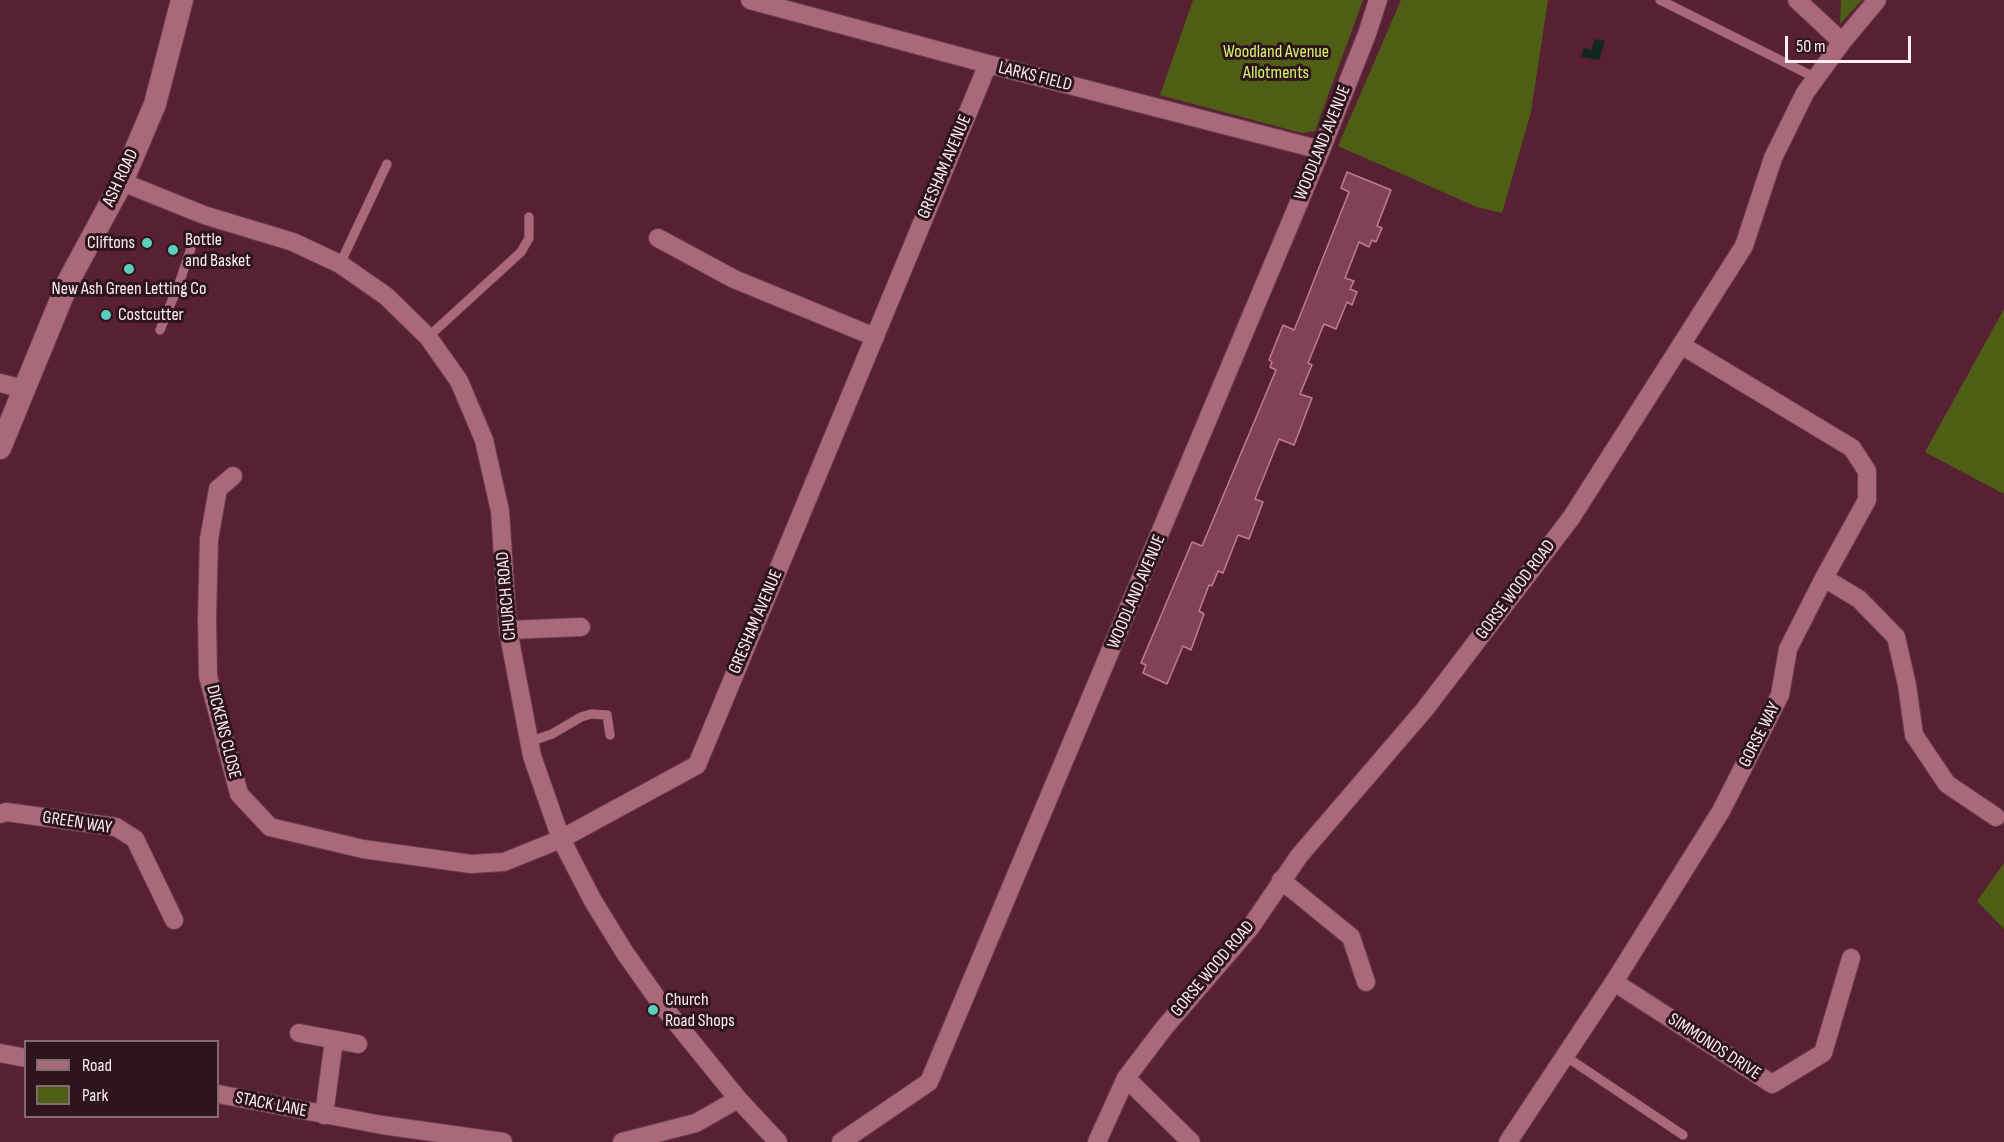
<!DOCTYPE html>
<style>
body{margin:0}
#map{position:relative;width:2004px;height:1142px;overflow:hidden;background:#582033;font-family:"Sofia Sans Condensed",sans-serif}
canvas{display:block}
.legend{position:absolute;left:24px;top:1040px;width:195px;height:78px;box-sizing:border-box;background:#2e151c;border:2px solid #806b71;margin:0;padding:8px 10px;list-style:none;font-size:18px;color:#fcedf1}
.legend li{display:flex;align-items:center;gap:12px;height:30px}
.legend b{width:30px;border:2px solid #806b71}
.scale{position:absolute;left:1785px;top:36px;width:126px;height:27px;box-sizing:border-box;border:3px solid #fcedf1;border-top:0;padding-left:8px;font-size:18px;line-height:21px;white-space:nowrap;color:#fcedf1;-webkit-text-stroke:4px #2e151c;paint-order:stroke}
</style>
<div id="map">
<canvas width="2004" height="1142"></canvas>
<ul class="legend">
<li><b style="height:8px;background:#a9697b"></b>Road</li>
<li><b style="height:16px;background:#4e5f15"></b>Park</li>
</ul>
<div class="scale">50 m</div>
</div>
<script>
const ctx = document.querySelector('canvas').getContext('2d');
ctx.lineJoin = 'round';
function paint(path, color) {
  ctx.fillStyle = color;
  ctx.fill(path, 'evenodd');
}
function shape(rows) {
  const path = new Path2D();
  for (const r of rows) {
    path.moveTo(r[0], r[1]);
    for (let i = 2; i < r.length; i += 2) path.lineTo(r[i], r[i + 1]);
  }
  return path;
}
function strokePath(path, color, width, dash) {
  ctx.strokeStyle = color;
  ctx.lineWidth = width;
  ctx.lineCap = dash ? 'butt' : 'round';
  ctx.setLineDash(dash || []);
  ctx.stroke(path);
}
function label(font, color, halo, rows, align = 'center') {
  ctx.font = font + ' "Sofia Sans Condensed",sans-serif';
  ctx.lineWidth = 6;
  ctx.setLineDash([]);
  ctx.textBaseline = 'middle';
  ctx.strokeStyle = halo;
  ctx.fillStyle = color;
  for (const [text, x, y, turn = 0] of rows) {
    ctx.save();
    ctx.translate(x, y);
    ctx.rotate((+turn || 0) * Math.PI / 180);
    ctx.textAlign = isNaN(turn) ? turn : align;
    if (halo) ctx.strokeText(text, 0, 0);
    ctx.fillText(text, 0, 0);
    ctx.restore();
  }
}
paint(shape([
 [1193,0,1363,0,1315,131,1302,133,1160,95],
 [1401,0,1548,0,1531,112,1502,213,1477,207,1338,146],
 [1841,0,1862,0,1840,24],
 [2004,309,2004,494,1925,452],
 [2004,863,2004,929,1977,901]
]), '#4e5f15');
paint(shape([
 [1595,39,1605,41,1599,60,1581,57,1584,48,1591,50]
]), '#122622');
const building = shape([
 [1347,172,1391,190,1377,226,1382,228,1376,242,1372,240,1369,247,1359,242,1345,278,1354,281,1350,289,1357,292,1352,305,1347,302,1336,329,1324,324,1308,363,1312,365,1300,394,1312,398,1294,445,1279,439,1255,499,1263,502,1249,539,1238,535,1223,573,1218,571,1212,586,1209,585,1199,611,1204,614,1191,650,1183,646,1167,684,1143,673,1146,665,1141,663,1192,542,1202,546,1276,370,1270,367,1272,362,1269,360,1283,325,1294,330,1299,318,1349,192,1341,188,1347,172]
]);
paint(building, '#804356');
strokePath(building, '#c07d90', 1.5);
const service = shape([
 [1660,0,1816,78],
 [340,264,387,164],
 [160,330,180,281,194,239],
 [428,337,521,252,529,238,529,217],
 [529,742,552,734,581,717,591,714,607,715,610,735],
 [1565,1056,1683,1135]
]);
const minor = shape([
 [750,0,988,64,1321,150],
 [1797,0,1842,42],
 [122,182,204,215,293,242,340,264,386,296,428,337,459,381,484,440,500,511,508,630,532,756,561,839,593,901,625,953,661,1004,738,1099,778,1142],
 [658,238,734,279,875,337],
 [0,383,23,389],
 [233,476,218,489,209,539,207,618,208,676,239,794,270,827,363,849,471,864,504,862,561,839,697,765,988,64],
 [1824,578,1859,599,1896,637,1907,685,1914,735,1947,784,1996,817],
 [508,630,581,627],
 [0,814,6,812,116,827,135,839,174,920],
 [1281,880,1351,937,1366,982],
 [1614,982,1772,1084,1823,1053,1851,958],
 [299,1033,358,1044],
 [0,1053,26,1058],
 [1126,1078,1191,1142],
 [218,1094,382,1125,503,1142],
 [324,1115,334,1040],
 [622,1142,696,1123,738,1099],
 [841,1142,929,1082,1321,150,1367,34,1378,0],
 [1097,1142,1126,1078,1164,1028,1250,928,1299,856,1425,709,1571,518,1744,246,1773,158,1805,93,1842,42,1877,0],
 [1508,1142,1614,982,1721,811,1780,695,1788,649,1824,578,1867,500,1867,471,1852,448,1681,345]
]);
const tertiary = shape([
 [0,448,69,280,122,182,155,104,182,0]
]);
strokePath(service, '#693d4e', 10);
strokePath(minor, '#693d4e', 20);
strokePath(tertiary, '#693d4e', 24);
strokePath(service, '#a9697b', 9);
strokePath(minor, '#a9697b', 18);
strokePath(tertiary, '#a9697b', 22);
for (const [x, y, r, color] of [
 [147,243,6,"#5bcebc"],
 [173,250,6,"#5bcebc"],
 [129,269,6,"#5bcebc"],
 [106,315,6,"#5bcebc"],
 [653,1010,6,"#5bcebc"]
]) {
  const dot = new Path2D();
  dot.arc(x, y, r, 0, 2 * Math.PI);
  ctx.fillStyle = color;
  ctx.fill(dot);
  strokePath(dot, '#2e151c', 2);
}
label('18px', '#d3f56e', '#2e151c', [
 ["Woodland Avenue",1276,52],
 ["Allotments",1276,73]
]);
label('18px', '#fcedf1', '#2e151c', [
 ["LARKS FIELD",1035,77,14],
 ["WOODLAND AVENUE",1323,143,-68],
 ["GRESHAM AVENUE",945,167,-67],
 ["ASH ROAD",121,178,-65],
 ["GORSE WOOD ROAD",1516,590,-53],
 ["WOODLAND AVENUE",1137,592,-67],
 ["CHURCH ROAD",507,596,-95],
 ["GRESHAM AVENUE",756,622,-67],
 ["DICKENS CLOSE",223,732,76],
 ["GORSE WAY",1760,735,-63],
 ["GREEN WAY",77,823,9],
 ["GORSE WOOD ROAD",1213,969,-50],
 ["SIMMONDS DRIVE",1714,1047,33],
 ["STACK LANE",271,1105,11]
]);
label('18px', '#fcedf1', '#2e151c', [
 ["Bottle",185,240],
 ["and Basket",185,261],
 ["Cliftons",135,243,"right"],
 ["New Ash Green Letting Co",129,289,"center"],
 ["Costcutter",118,315],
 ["Church",665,1000],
 ["Road Shops",665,1021]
], 'left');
</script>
